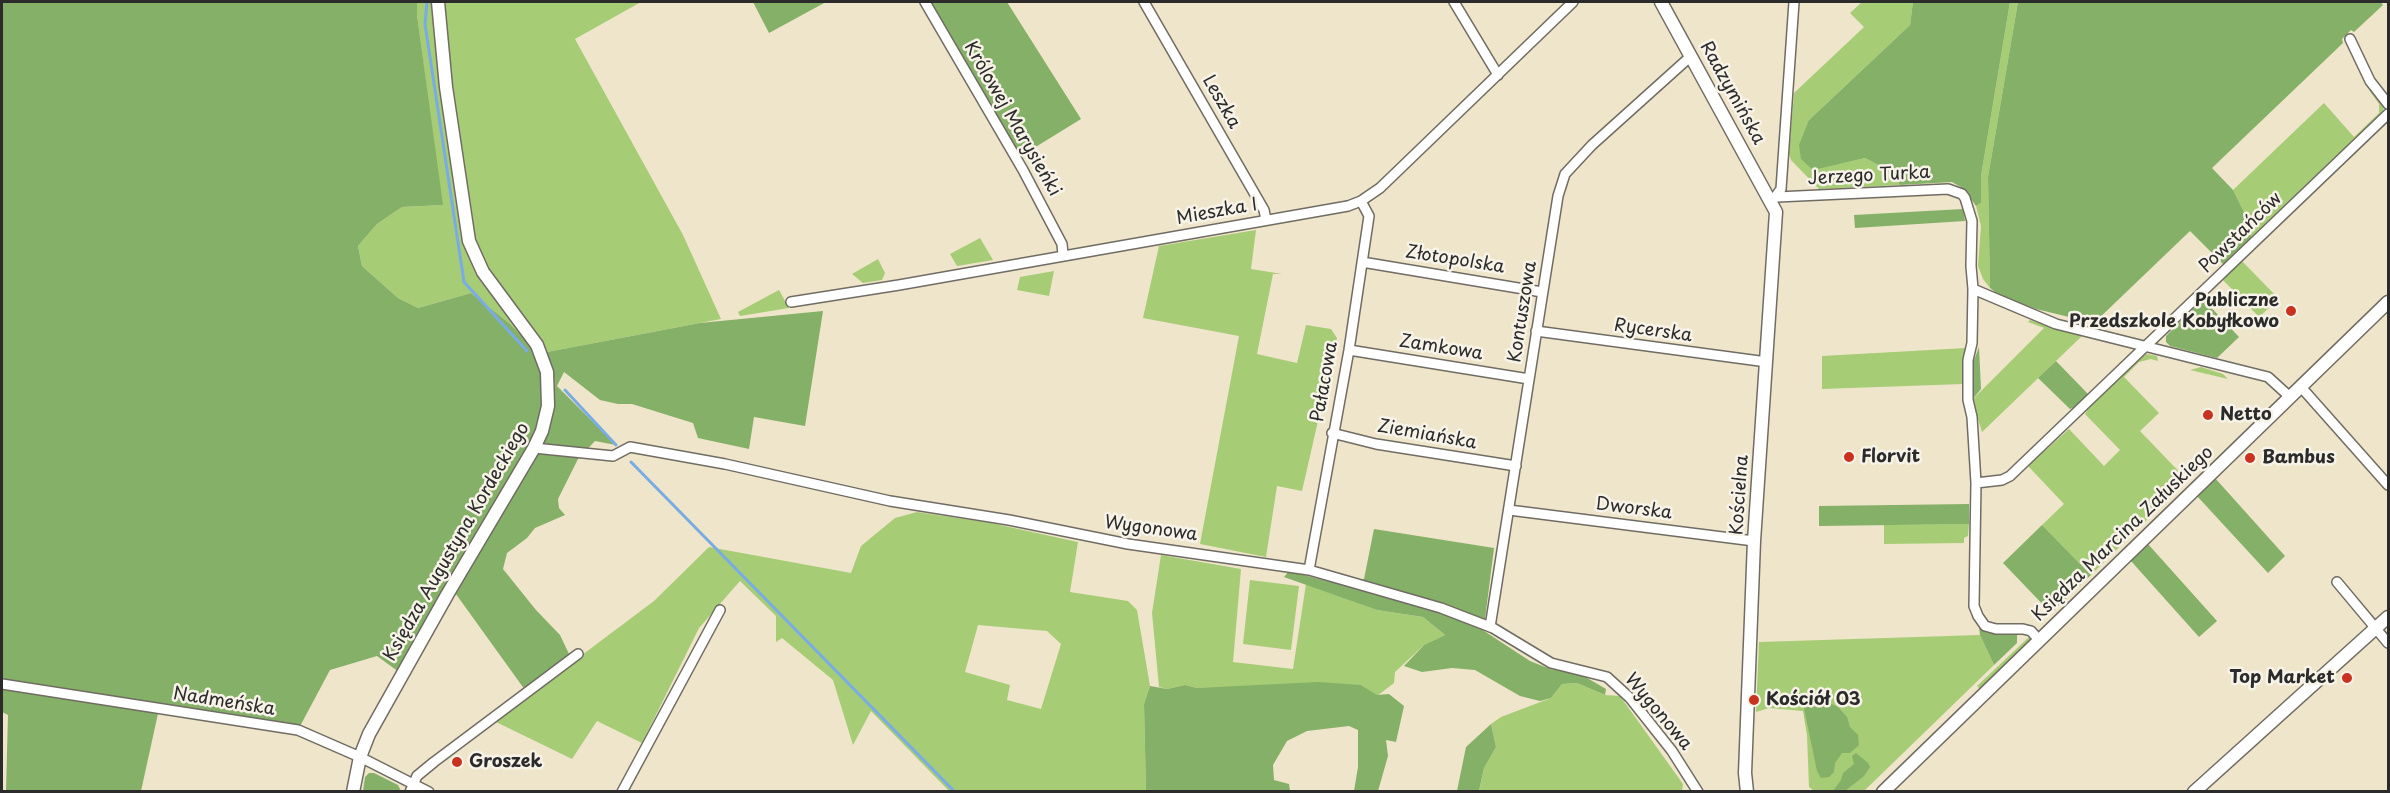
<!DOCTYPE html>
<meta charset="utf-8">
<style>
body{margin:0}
#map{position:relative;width:2390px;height:793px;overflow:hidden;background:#efe5ca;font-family:"Playpen Sans",sans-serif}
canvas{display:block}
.frame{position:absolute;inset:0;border:3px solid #2b2b2b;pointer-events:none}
</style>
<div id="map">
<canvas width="2390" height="793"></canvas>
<div class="frame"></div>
</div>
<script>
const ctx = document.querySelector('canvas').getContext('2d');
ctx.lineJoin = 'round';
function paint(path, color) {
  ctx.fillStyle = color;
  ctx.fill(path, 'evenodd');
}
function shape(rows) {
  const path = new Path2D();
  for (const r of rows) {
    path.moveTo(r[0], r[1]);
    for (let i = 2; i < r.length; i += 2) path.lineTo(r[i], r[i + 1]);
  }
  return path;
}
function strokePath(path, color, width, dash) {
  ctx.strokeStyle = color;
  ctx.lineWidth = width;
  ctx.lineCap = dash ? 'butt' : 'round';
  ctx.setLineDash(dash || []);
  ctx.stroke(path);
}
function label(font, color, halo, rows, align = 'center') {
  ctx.font = font + ' "Playpen Sans",sans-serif';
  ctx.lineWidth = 5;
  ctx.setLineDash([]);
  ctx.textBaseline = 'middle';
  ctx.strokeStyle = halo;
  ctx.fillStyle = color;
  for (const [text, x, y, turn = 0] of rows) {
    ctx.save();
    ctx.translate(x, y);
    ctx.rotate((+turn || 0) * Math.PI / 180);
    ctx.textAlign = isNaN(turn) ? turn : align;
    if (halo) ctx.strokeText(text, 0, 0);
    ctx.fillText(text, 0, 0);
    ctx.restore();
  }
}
paint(shape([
 [417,2,641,2,575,39,683,235,721,319,547,352,533,349,509,323,471,293,418,308,398,298,362,266,358,246,377,224,402,207,442,205,417,15],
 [1862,2,1913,2,1910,25,1809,120,1838,164,1865,158,1886,169,1900,185,1819,189,1791,160,1789,154,1794,93,1864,27,1850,13],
 [2010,2,2018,2,1988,177,1990,288,1983,279,1978,266,1981,226,1976,206,1981,203,1981,176],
 [2371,89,2384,106,2383,113,2252,241,2247,218,2233,190,2324,103,2354,137,2379,113,2379,104,2369,90],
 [1256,230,1251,269,1282,274,1273,274,1257,354,1297,363,1306,325,1331,329,1337,338,1302,491,1277,486,1266,557,1200,544,1239,336,1143,318,1159,246],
 [980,238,993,260,957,266,950,254],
 [878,259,885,273,882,280,863,283,852,274],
 [2242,261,2279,299,2259,317,2223,280],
 [1054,271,1049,296,1017,290,1020,277],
 [779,290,789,308,740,316,738,312],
 [2030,320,2082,336,1982,432,1972,400,2044,328,2028,322],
 [1966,348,1963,361,1963,384,1822,389,1822,356],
 [2147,354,2157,356,2158,361,2151,359,2139,362,2124,377,2159,413,2140,431,2187,480,2091,575,2042,525,2064,504,2028,466,2069,429,2104,466,2120,450,2085,414,2091,405,2137,359],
 [2201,367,2223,374,2228,379,2190,370],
 [917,512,991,523,1078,542,1070,592,1128,601,1137,610,1150,686,1144,704,1146,791,949,791,871,711,853,745,833,680,782,638,776,642,776,616,740,581,699,628,642,743,597,721,572,759,494,721,654,601,709,547,851,573,861,546,895,518],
 [978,625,1047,631,1061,644,1041,709,1007,700,1010,685,965,672],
 [1969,524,1968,536,1964,538,1964,543,1884,544,1884,525],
 [1161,555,1241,569,1233,662,1293,669,1306,584,1377,610,1423,617,1445,635,1424,645,1395,672,1394,683,1377,696,1361,685,1197,688,1185,685,1167,689,1159,687,1152,613],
 [1250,580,1299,586,1291,650,1243,644],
 [1980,635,1994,665,1864,791,1814,791,1809,787,1807,735,1803,711,1769,708,1756,712,1759,642],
 [2030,636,2031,640,1982,691,1977,686],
 [1577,683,1605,695,1620,696,1683,784,1682,792,1479,792,1484,768,1496,747,1491,724,1501,717,1551,698,1562,684]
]), '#a7cc76');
paint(shape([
 [2,2,417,2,417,15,443,205,402,207,377,224,358,246,362,266,398,298,418,308,471,293,509,323,533,348,547,352,700,323,823,311,805,426,754,417,749,449,698,438,693,423,632,404,618,404,600,400,564,372,557,386,616,445,595,441,578,459,558,499,559,508,565,515,535,528,527,538,507,553,503,569,536,610,560,635,570,656,525,690,448,583,399,672,377,656,330,670,298,730,159,709,141,791,6,791,8,715,2,712],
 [753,2,826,2,769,33],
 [931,2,1007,2,1081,119,1021,156],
 [1913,2,2010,2,1981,176,1981,203,1976,206,1964,189,1952,182,1900,185,1886,169,1865,158,1813,170,1801,159,1799,145,1809,120,1910,25],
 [2018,2,2381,2,2383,5,2354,32,2351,30,2342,39,2343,43,2212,168,2233,190,2247,218,2252,241,2228,264,2223,264,2190,231,2094,323,2036,309,1999,295,1990,288,1988,177],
 [1963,209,1965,221,1855,228,1854,215],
 [2203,299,2239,337,2217,358,2170,346,2166,342,2166,336],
 [1979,347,1981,389,1972,400,1973,363],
 [2056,361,2089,395,2078,406,2070,409,2038,378],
 [2215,478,2285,556,2268,573,2197,496],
 [1969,504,1969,524,1819,526,1819,506],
 [2042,525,2091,575,2051,613,2003,563],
 [1374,529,1494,548,1485,619,1478,627,1530,661,1550,669,1582,675,1606,689,1605,695,1577,683,1562,684,1551,698,1540,701,1520,696,1475,670,1452,668,1422,672,1404,666,1424,645,1445,635,1423,617,1377,610,1284,577,1289,571,1330,582,1364,579],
 [2148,544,2217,621,2199,637,2131,561],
 [1979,627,1985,632,2017,635,2017,643,1994,665,1980,635],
 [1318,682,1361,685,1377,695,1389,694,1404,706,1396,742,1386,740,1388,756,1378,791,1354,791,1358,767,1358,730,1349,726,1307,731,1287,741,1273,765,1274,780,1289,784,1290,791,1146,791,1144,704,1150,686,1167,689,1185,685,1197,688],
 [1818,693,1825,701,1838,707,1847,717,1850,727,1858,735,1859,745,1850,753,1842,753,1835,763,1834,772,1829,777,1821,778,1817,771,1803,704],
 [1491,724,1496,747,1484,768,1479,791,1457,791,1466,747],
 [1856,753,1868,763,1870,767,1864,776,1845,791,1833,791,1841,780,1843,773,1854,764,1852,756],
 [369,773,374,773,398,785,401,791,363,791,365,777]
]), '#85b067');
strokePath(shape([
 [427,2,425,24,464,282,527,351],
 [565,390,616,445],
 [631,462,955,792]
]), '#79ace5', 3);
const minor = shape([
 [925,2,1023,170,1062,244,1063,255],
 [1144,2,1264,210,1266,220],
 [1454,2,1498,75],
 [2350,39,2370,81,2388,104],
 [1777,197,1948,189,1962,194,1965,198,1972,221,1971,266,1973,289,1972,343,1968,360,1968,400,1972,417,1976,483,1974,606,1978,616,1985,626,1996,629,2023,629,2031,631,2039,640],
 [1773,200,1781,189,1794,2],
 [1362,262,1542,292],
 [1973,289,2056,324,2268,377,2290,397],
 [791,302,899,285,1348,206,1361,201,1380,188,1573,2],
 [1536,331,1767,362],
 [1349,350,1529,379],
 [2301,387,2388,485],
 [1332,433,1376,444,1516,466],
 [534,448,613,456,630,447,725,464,890,501,1009,520,1128,544,1309,570,1441,608,1493,628,1551,663,1607,677,1630,698,1672,751,1698,792],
 [1976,483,2002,480,2010,476,2388,114],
 [1509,510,1754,541],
 [1309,570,1349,350,1369,216,1361,201],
 [2337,582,2388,643],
 [1490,627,1558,196,1565,174,1592,145,1691,56],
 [2,684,298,730,360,757,429,792],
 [410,792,417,776,434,762,578,654],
 [622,792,720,610]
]);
const tertiary = shape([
 [1661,2,1776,212,1754,541,1745,773,1747,792],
 [353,792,360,757,369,734,447,595,534,448,542,431,548,406,547,372,537,345,483,272,469,241,446,87,438,2],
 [1883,792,2388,302],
 [2194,792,2388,617]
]);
strokePath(minor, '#706c63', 12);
strokePath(tertiary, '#706c63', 15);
strokePath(minor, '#fff', 9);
strokePath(tertiary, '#fff', 12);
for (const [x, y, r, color] of [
 [2291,311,6,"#c8321e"],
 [2208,415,6,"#c8321e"],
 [1849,457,6,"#c8321e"],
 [2250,458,6,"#c8321e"],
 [2347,678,6,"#c8321e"],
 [1754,700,6,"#c8321e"],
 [457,762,6,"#c8321e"]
]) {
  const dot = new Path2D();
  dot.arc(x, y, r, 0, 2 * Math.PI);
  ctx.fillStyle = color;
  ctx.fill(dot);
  strokePath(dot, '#f7f3e8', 2);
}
label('18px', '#2b2b2b', '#f7f3e8', [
 ["Radzymińska",1732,93,61],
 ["Leszka",1221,102,60],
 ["Królowej Marysieńki",1012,119,60],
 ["Jerzego Turka",1869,176,-3],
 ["Mieszka I",1217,212,-10],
 ["Powstańców",2241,233,-44],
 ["Złotopolska",1455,260,9],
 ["Kontuszowa",1523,312,-81],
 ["Rycerska",1653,331,8],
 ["Zamkowa",1441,348,9],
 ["Pałacowa",1325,382,-80],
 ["Ziemiańska",1427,435,10],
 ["Kościelna",1740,495,-86],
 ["Dworska",1634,509,7],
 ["Wygonowa",1151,529,8],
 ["Księdza Marcina Załuskiego",2123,534,-44],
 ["Księdza Augustyna Kordeckiego",457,542,-60],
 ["Nadmeńska",224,702,9],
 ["Wygonowa",1658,712,50]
]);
label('bold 18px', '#2b2b2b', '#f7f3e8', [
 ["Publiczne",2279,301,"right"],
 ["Przedszkole Kobyłkowo",2279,322,"right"],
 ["Netto",2220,415],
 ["Florvit",1861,457],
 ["Bambus",2262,458],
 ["Top Market",2335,678,"right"],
 ["Kościół 03",1766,700],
 ["Groszek",469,762]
], 'left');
</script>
